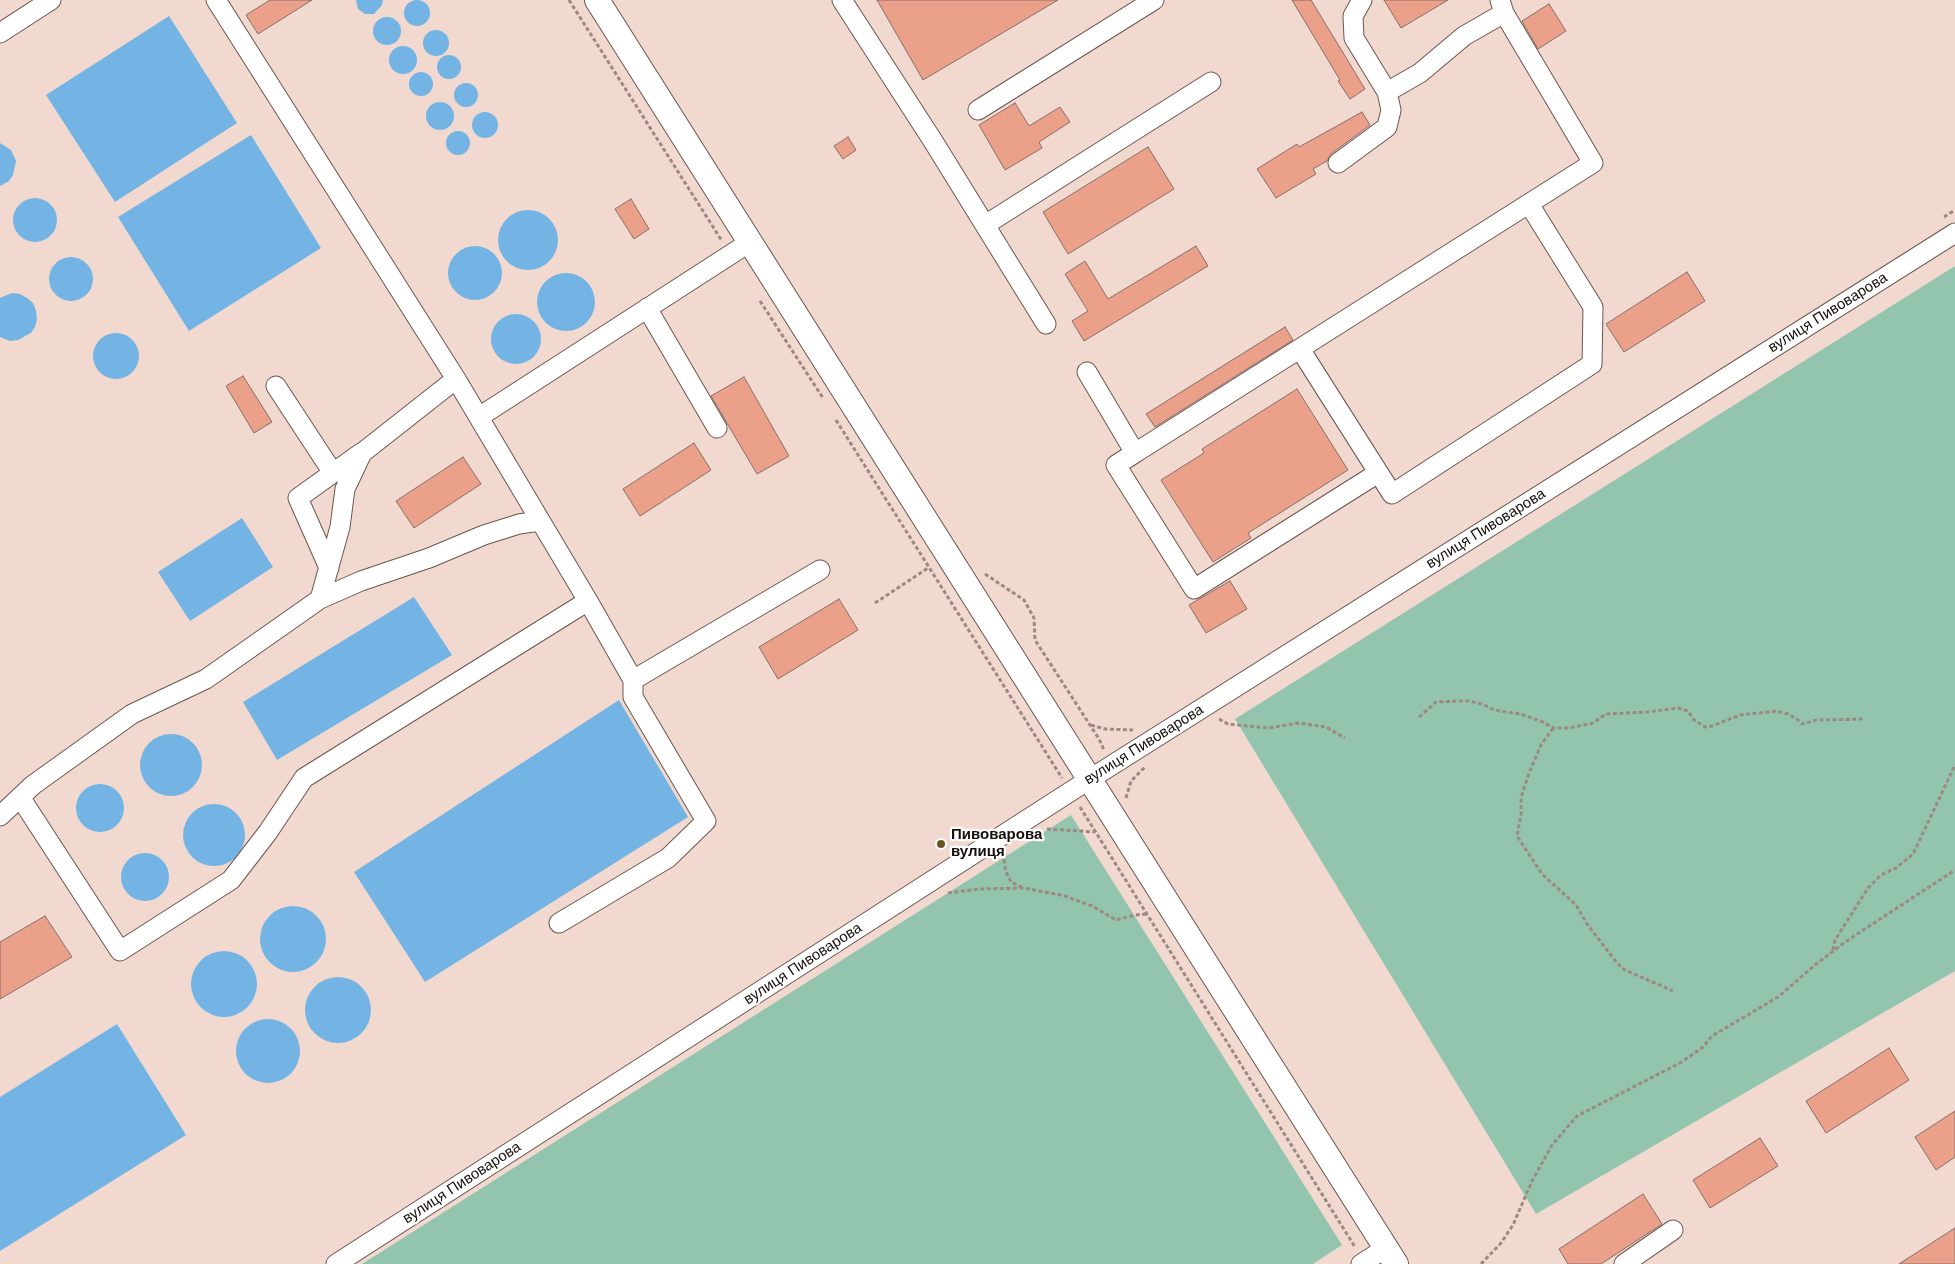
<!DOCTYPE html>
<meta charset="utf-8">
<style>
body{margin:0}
canvas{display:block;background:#f2d9cf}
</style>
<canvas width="1955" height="1264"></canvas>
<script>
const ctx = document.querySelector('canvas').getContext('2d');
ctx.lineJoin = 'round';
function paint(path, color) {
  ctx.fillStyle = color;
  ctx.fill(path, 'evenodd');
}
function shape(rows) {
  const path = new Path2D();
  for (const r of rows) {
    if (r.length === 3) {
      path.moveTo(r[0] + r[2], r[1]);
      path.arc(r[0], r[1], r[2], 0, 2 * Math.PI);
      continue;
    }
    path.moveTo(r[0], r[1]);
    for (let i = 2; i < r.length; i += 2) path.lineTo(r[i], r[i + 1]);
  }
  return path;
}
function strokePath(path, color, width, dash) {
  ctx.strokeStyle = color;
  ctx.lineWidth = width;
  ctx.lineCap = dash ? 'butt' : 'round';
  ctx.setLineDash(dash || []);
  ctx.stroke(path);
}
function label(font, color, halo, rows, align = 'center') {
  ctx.font = font + ' Arial,sans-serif';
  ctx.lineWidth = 4.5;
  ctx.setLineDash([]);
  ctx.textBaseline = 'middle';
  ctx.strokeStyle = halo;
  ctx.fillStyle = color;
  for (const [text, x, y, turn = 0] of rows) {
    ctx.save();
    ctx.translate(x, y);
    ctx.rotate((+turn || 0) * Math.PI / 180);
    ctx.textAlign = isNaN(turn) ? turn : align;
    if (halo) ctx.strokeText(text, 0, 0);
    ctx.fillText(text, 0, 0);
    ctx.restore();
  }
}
paint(shape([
 [1955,266,1955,971,1536,1214,1235,719],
 [1071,815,1342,1245,1313,1264,362,1264]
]), '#93c5ae');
paint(shape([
 [356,0,383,0,382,5,374,14,365,14,358,9],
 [417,13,13],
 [169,16,237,123,115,202,46,95],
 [387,31,14],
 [436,43,13],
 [403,60,14],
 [449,67,12],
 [421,84,12],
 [466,95,12],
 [440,116,14],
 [485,125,13],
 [458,143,12],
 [251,135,321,248,189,331,118,217],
 [0,143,11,150,16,161,13,175,9,181,0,186],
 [35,220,22],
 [528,240,30],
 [475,273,27],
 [71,279,22],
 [566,302,29],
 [12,293,20,294,27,298,33,303,36,311,37,319,35,327,31,333,18,340,10,341,0,337,0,298],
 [516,339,25],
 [116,356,23],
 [242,518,273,567,190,621,158,572],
 [414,597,452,655,277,760,243,702],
 [619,700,688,817,425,982,354,872],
 [171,765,31],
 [100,808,24],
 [214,835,31],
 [145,877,24],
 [293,939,33],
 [224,984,33],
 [338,1010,33],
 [268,1051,32],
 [117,1024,186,1135,0,1251,0,1097]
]), '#74b4e4');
const building = shape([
 [270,0,312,0,258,34,246,15,270,0],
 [877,0,1058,0,923,80,877,0],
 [1292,0,1311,0,1365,89,1350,99,1338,81,1340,80,1292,0],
 [1384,0,1448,0,1401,28,1384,0],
 [1549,4,1566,31,1538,49,1522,21,1549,4],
 [1015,103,1029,126,1060,107,1070,122,1039,142,1042,148,1005,170,979,125,1015,103],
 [1362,112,1370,125,1331,154,1327,161,1313,169,1316,174,1276,198,1257,169,1297,144,1299,147,1362,112],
 [848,137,856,150,843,159,834,146,848,137],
 [1148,147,1174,189,1068,254,1043,212,1148,147],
 [631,199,649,229,634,239,615,209,631,199],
 [1196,246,1208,266,1084,341,1072,321,1088,311,1065,274,1085,261,1108,299,1196,246],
 [1687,272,1705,301,1624,352,1606,324,1687,272],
 [1285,327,1293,340,1155,427,1146,414,1285,327],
 [243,376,272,422,254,433,226,386,243,376],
 [744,377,789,456,757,474,711,396,744,377],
 [1297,389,1348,470,1248,533,1251,538,1213,562,1161,480,1204,453,1202,449,1297,389],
 [694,443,711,470,640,516,623,489,694,443],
 [463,457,481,484,414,528,396,501,463,457],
 [1230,581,1247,609,1206,633,1189,605,1230,581],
 [839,599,858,630,778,679,759,647,839,599],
 [45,916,72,957,0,999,0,942,45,916],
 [1889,1048,1909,1080,1826,1133,1806,1101,1889,1048],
 [1955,1111,1955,1157,1936,1170,1915,1137,1955,1111],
 [1760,1138,1778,1166,1710,1208,1693,1180,1760,1138],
 [1643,1194,1662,1224,1601,1264,1568,1264,1559,1249,1643,1194],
 [1955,1228,1955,1264,1899,1264,1955,1228]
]);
paint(building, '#eba08a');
strokePath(building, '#866f69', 1);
const minor = shape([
 [216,0,456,379,588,601],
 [842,0,933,141,1046,324],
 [1362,0,1353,16,1354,38,1387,92],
 [0,33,51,0],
 [978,110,1154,0],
 [1338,163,1387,127,1391,110,1387,92,1420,73,1464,36,1504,13],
 [985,225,1211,82],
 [647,308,717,428],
 [1300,349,1392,494,1592,364,1593,307,1529,204],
 [1087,372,1135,453,1593,163,1504,13,1500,0],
 [276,386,333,473],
 [479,417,750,242],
 [1135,453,1116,465,1194,589,1378,473],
 [329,568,298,498,361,453],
 [320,599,361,581,429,558,484,535,519,524,540,521],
 [20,797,120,951,231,880,268,832,304,778,588,601,633,680,820,570],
 [0,816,33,785,132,714,206,679,320,599,340,527,345,489,362,453,456,379],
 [559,923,668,858,706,821,633,697,633,680],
 [336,1264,1090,779,1955,233],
 [1361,1264,1386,1248],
 [1624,1264,1673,1230]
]);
const major = shape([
 [597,0,1396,1264]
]);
strokePath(minor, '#6b564e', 21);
strokePath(major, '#6b564e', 26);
strokePath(shape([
 [569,0,722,241],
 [1944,217,1955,210],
 [760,301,823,398],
 [836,420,1062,778],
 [985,574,1024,600,1034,618,1035,640,1099,739,1104,750],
 [875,603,928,568],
 [1419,717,1436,702,1459,701,1469,701,1482,704,1494,710,1520,714,1543,722,1553,728,1569,728,1593,723,1606,714,1647,712,1678,708,1688,711,1694,720,1705,727,1712,726,1740,715,1776,711,1788,714,1797,719,1802,724,1817,720,1864,719],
 [1219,719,1228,724,1269,728,1298,723,1326,727,1345,738],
 [1091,725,1105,729,1133,730],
 [1553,728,1541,745,1529,773,1521,798,1521,814,1517,836,1542,874,1576,905,1587,924,1617,963,1625,970,1673,991],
 [1126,798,1131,781,1145,767],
 [1080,807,1355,1247],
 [1047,829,1095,832],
 [1005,853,1004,864,1007,874,1011,882,1023,888],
 [948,893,979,889,1024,888,1065,896,1092,906,1116,920,1135,915,1147,914],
 [1833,950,1835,940,1868,888,1881,875,1896,868,1913,854,1955,765],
 [1481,1264,1501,1243,1513,1225,1532,1181,1552,1145,1577,1116,1680,1063,1702,1048,1712,1036,1778,997,1815,965,1845,942,1955,870]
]), '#9c8982', 3, [4, 2.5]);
strokePath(minor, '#fff', 19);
strokePath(major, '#fff', 24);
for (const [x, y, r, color] of [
 [941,844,5,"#6a5423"]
]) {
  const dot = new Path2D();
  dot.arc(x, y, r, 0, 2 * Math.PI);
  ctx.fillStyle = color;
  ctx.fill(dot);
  strokePath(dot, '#fff', 2);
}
label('15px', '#170f0c', '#fff', [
 ["вулиця Пивоварова",1828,313,-32],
 ["вулиця Пивоварова",1486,529,-32],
 ["вулиця Пивоварова",1144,745,-32],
 ["вулиця Пивоварова",803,964,-33],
 ["вулиця Пивоварова",462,1183,-33]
]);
label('bold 15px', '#170f0c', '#fff', [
 ["Пивоварова",951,835],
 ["вулиця",951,852]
], 'left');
</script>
